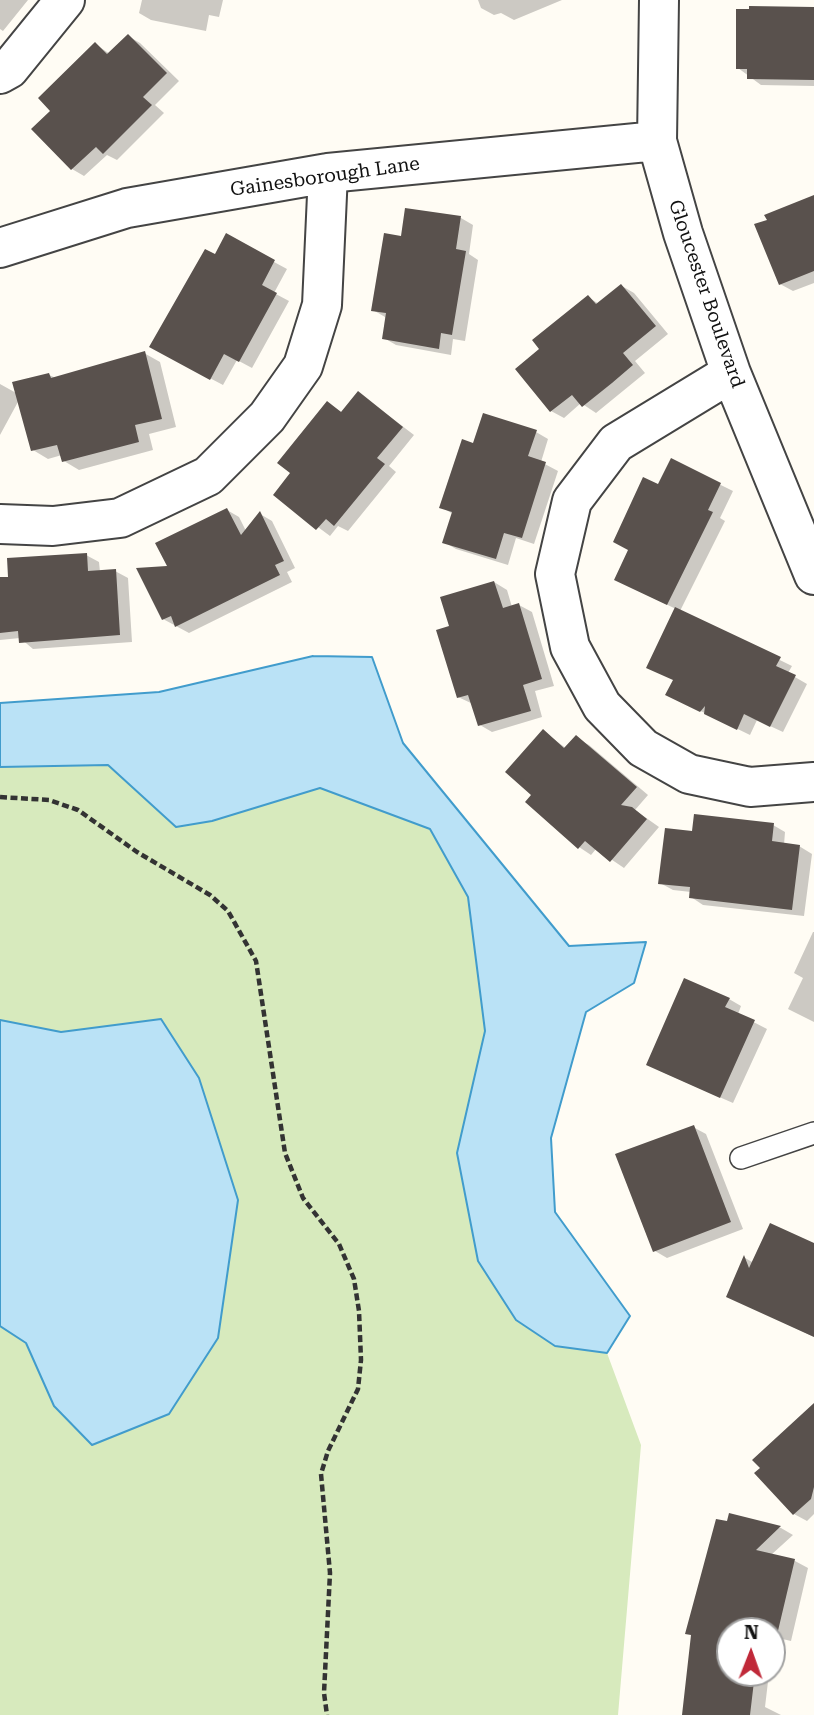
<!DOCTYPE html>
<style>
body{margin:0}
#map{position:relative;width:814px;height:1715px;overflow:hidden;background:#fffcf4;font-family:"Roboto Serif",serif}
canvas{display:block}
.north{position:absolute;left:716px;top:1617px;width:70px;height:70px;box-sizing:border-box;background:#fff;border:2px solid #a0a0a0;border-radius:50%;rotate:1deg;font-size:19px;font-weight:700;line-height:28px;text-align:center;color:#111}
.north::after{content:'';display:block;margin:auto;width:24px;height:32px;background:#c02939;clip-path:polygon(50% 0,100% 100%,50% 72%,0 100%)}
</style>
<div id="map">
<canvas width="814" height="1715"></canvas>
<div class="north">N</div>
</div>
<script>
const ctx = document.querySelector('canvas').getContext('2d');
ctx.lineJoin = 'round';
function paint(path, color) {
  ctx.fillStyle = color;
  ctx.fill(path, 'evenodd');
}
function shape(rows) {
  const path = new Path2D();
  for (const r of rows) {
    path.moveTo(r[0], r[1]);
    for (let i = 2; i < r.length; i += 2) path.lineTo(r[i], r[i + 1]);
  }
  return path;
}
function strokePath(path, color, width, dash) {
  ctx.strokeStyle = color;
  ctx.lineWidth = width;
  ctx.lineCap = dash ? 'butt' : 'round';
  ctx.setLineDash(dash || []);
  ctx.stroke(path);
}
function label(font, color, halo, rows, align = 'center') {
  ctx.font = font + ' "Roboto Serif",serif';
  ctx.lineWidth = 7;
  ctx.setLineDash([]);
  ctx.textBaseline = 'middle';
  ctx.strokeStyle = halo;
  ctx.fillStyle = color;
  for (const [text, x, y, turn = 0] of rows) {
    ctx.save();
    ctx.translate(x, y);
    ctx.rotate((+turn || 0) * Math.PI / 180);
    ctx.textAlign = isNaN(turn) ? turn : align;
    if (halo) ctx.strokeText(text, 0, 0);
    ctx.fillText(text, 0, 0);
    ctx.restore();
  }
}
paint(shape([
 [108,765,176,827,212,821,320,788,430,829,468,897,485,1031,457,1153,478,1261,516,1320,555,1346,607,1353,641,1445,618,1715,0,1715,0,767]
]), '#d7eabd');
const water = shape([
 [313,656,372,657,403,743,569,946,646,942,634,983,586,1012,551,1138,555,1212,630,1316,607,1353,555,1346,516,1320,478,1261,457,1153,485,1031,468,897,430,829,320,788,212,821,176,827,108,765,0,767,0,703,159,692,313,656],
 [161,1019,199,1078,238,1200,218,1338,169,1414,92,1445,54,1406,26,1343,0,1326,0,1020,61,1032,161,1019]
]);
paint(water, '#bae2f6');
strokePath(water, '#419ccc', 2);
paint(shape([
 [0,0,28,0,3,31,0,29],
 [142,0,223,0,219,17,209,15,206,31,151,20,139,13],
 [478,0,562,0,514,20,501,13,494,15,481,8],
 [814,9,814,86,761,85,738,68],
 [128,36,140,43,179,81,155,105,164,113,117,160,107,155,84,176,72,169,53,111,95,44,110,54],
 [814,197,814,283,793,291,780,284],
 [407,210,461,218,473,225,469,254,478,260,465,341,453,339,451,355,396,345,384,338,385,317,373,310,402,238],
 [226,236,287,269,274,293,289,301,252,368,237,360,223,385,164,354],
 [622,286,634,293,668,334,635,361,645,373,596,413,581,403,564,418,551,411,542,350,588,297,599,304],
 [144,353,160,362,176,427,149,434,153,450,79,470,64,461,62,455,48,459,33,450,19,400,0,435,0,384,18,394,49,375,56,378],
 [359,393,414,435,389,466,396,472,348,531,338,526,330,536,275,495,293,473,328,403,343,413],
 [536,432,548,439,541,462,558,471,534,544,516,538,508,565,456,549,444,542,453,514,441,507,474,445],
 [672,461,733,491,720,518,725,521,680,611,792,666,788,673,807,684,783,732,757,720,750,735,680,701,674,680,676,609,616,580],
 [227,510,239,517,246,531,260,514,272,521,295,568,287,572,292,582,189,633,163,619,170,568],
 [86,555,99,562,100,572,115,571,128,578,132,642,33,649,20,638,0,640,0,591],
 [494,582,507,590,512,607,519,605,532,612,554,686,535,691,542,717,492,732,480,725,473,704,458,697,451,627],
 [543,731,567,749,576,738,589,745,648,795,635,810,659,827,624,868,596,849,591,855,579,847,533,795],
 [773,825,785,832,784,845,799,846,812,854,804,916,703,905,691,897,691,892,673,890,660,883],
 [813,932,814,932,814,1022,788,1009,803,978,794,973],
 [729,999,741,1006,738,1014,767,1029,733,1103,660,1071],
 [693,1127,706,1134,743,1229,667,1258,655,1251],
 [814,1246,814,1337,728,1296,745,1258,754,1263],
 [814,1405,814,1514,807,1521,794,1514,756,1474],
 [730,1515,781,1528,793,1535,771,1555,795,1561,808,1568,791,1641,774,1637,772,1653,772,1631,730,1631,730,1673,769,1673,765,1707,781,1715,684,1715]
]), '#0003');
paint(shape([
 [749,6,814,7,814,80,747,79,747,69,736,69,736,9,749,9],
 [128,34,167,73,143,97,152,105,103,154,96,147,71,170,31,129,50,111,38,98,95,42,107,54],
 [814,195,814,271,779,285,754,224,767,220,764,215],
 [405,208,461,216,456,249,466,251,452,335,441,333,439,349,382,339,386,313,371,311,384,233,401,236],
 [226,233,275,260,262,285,277,293,239,362,224,354,210,380,149,347,205,249,215,254],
 [621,284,656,326,623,353,633,365,612,383,582,407,572,395,550,412,515,369,539,349,532,340,588,295,596,304],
 [145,351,162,419,135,425,139,442,62,462,57,445,31,451,12,382,49,373,51,378],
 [358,391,403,427,377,458,385,464,334,526,326,519,316,530,273,495,290,473,277,463,327,401,341,412],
 [483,413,537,430,528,456,546,462,522,538,504,533,496,559,442,543,452,512,439,508,462,439,473,443],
 [671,458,721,483,708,510,713,512,667,605,614,580,628,550,613,542,643,477,658,484],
 [227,508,241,535,260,511,284,561,275,565,280,575,175,627,171,616,162,620,136,568,167,566,155,543],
 [87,553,88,571,116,569,120,635,19,643,18,631,0,633,0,577,8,577,7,558],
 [494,581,503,608,519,603,542,679,523,685,531,711,478,726,468,695,457,698,436,630,449,626,440,597],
 [675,607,781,657,776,666,796,675,770,727,744,714,737,730,704,714,705,706,700,712,665,695,673,680,646,668],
 [543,729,564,748,576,735,637,787,621,805,632,807,647,819,610,862,585,841,578,849,525,802,531,795,505,772],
 [694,814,774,823,772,841,800,845,792,910,689,898,690,887,658,884,665,828,692,831],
 [684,978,730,998,725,1007,755,1020,720,1098,646,1065],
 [694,1125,731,1222,653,1252,615,1154],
 [770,1223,814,1243,814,1337,726,1297,744,1255,749,1268],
 [814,1403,814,1487,811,1499,793,1515,754,1473,760,1468,752,1460],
 [729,1513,781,1526,756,1550,795,1559,777,1635,772,1631,730,1631,730,1673,755,1673,750,1715,682,1715,691,1635,685,1634,716,1519,727,1521]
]), '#59514d');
const lane = shape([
 [741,1158,814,1133]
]);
const street = shape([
 [659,0,657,141,683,233,731,373,814,575],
 [0,74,9,69,65,0],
 [0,248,127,208,328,173,657,141],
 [731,373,616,443,572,501,555,574,570,647,602,706,643,748,689,774,750,787,814,782],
 [0,524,53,526,120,518,208,476,267,417,303,366,322,305,328,173]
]);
strokePath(lane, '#444', 24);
strokePath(street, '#444', 42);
strokePath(shape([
 [0,797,49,800,78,810,137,852,210,895,228,911,256,961,285,1153,303,1198,339,1244,354,1279,359,1311,361,1360,358,1389,328,1451,321,1474,330,1573,324,1693,327,1715]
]), '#333', 4.5, [7, 3.5]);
strokePath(lane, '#fff', 21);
strokePath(street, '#fff', 38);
label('19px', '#111', '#fff', [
 ["Gainesborough Lane",325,177,-8],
 ["Gloucester Boulevard",706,294,71]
]);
</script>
